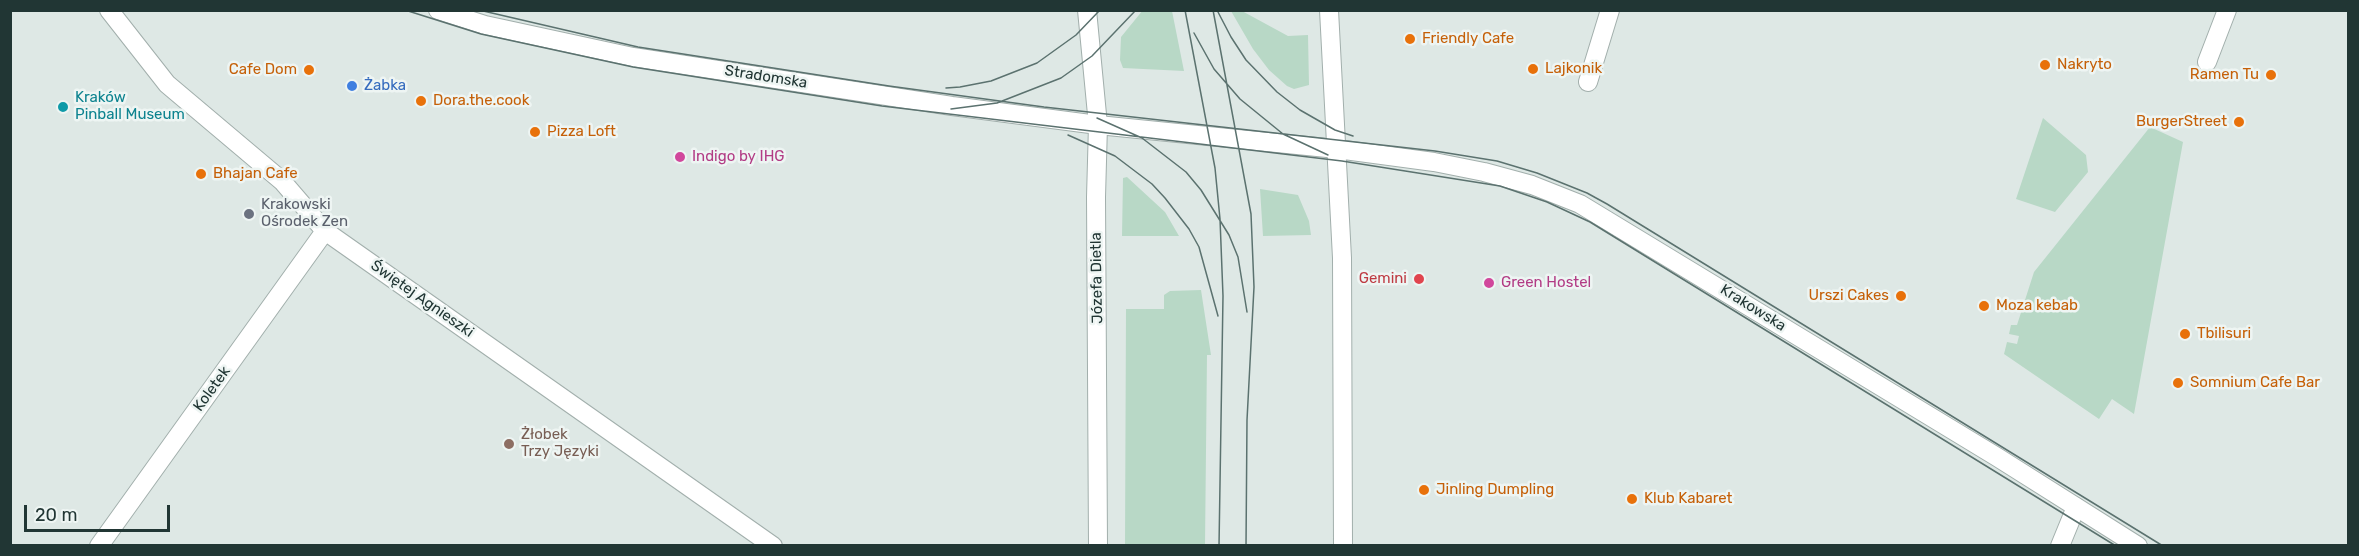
<!DOCTYPE html>
<meta charset="utf-8">
<style>
body{margin:0}
#map{position:relative;width:2359px;height:556px;overflow:hidden;background:#dee8e5;font-family:Rubik,sans-serif}
canvas{display:block}
.frame{position:absolute;inset:0;border:12px solid #213634;pointer-events:none}
.scale{position:absolute;left:24px;top:505px;width:146px;height:27px;box-sizing:border-box;border:3px solid #213634;border-top:0;padding-left:8px;font-size:18px;line-height:21px;white-space:nowrap;color:#213634;-webkit-text-stroke:4px #eef5f3;paint-order:stroke}
</style>
<div id="map">
<canvas width="2359" height="556"></canvas>
<div class="frame"></div>
<div class="scale">20 m</div>
</div>
<script>
const ctx = document.querySelector('canvas').getContext('2d');
ctx.lineJoin = 'round';
function paint(path, color) {
  ctx.fillStyle = color;
  ctx.fill(path, 'evenodd');
}
function shape(rows) {
  const path = new Path2D();
  for (const r of rows) {
    path.moveTo(r[0], r[1]);
    for (let i = 2; i < r.length; i += 2) path.lineTo(r[i], r[i + 1]);
  }
  return path;
}
function strokePath(path, color, width, dash) {
  ctx.strokeStyle = color;
  ctx.lineWidth = width;
  ctx.lineCap = dash ? 'butt' : 'round';
  ctx.setLineDash(dash || []);
  ctx.stroke(path);
}
function label(font, color, halo, rows, align = 'center') {
  ctx.font = font + ' Rubik,sans-serif';
  ctx.lineWidth = 5;
  ctx.setLineDash([]);
  ctx.textBaseline = 'middle';
  ctx.strokeStyle = halo;
  ctx.fillStyle = color;
  for (const [text, x, y, turn = 0] of rows) {
    ctx.save();
    ctx.translate(x, y);
    ctx.rotate((+turn || 0) * Math.PI / 180);
    ctx.textAlign = isNaN(turn) ? turn : align;
    if (halo) ctx.strokeText(text, 0, 0);
    ctx.fillText(text, 0, 0);
    ctx.restore();
  }
}
paint(shape([
 [1143,10,1172,11,1184,71,1123,68,1120,60,1121,37],
 [1231,11,1242,11,1288,36,1308,35,1309,85,1294,89,1287,86,1269,70,1253,49],
 [2043,118,2086,155,2088,172,2055,212,2016,199],
 [2150,127,2183,142,2134,414,2112,399,2099,419,2004,354,2007,342,2017,344,2019,336,2009,334,2011,325,2017,325,2034,272],
 [1127,177,1165,212,1179,236,1122,236,1123,178],
 [1260,189,1298,195,1309,221,1311,235,1263,236],
 [1201,290,1211,355,1207,355,1205,545,1125,545,1126,309,1164,309,1164,295,1170,291]
]), '#b8d8c6');
const minor = shape([
 [109,10,167,84,282,181,325,231,773,546],
 [438,10,485,25,633,57,952,106,1098,125,1337,149],
 [2207,62,2227,10],
 [1588,82,1610,10],
 [99,546,325,231],
 [2060,546,2076,507]
]);
const tertiary = shape([
 [1087,10,1098,125,1096,197,1098,546],
 [1329,10,1342,258,1343,546],
 [1337,149,1434,162,1484,172,1532,185,1580,204,1997,457,2138,546]
]);
strokePath(minor, '#a2afac', 20);
strokePath(tertiary, '#a2afac', 20);
strokePath(minor, '#fff', 18);
strokePath(tertiary, '#fff', 18);
strokePath(shape([
 [405,10,481,34,633,67,882,106,1342,161,1500,186,1547,202,1590,222,2116,546],
 [479,10,638,47,889,86,1044,107,1435,151,1497,161,1537,173,1587,193,1607,204,2163,546],
 [1185,10,1215,168,1220,219,1223,296,1219,546],
 [1213,10,1251,214,1254,287,1247,420,1246,546],
 [1218,12,1231,37,1246,60,1277,92,1300,110,1335,130,1353,136],
 [1194,33,1214,69,1240,99,1283,134,1328,155],
 [946,88,960,87,991,81,1037,63,1076,35,1100,10],
 [951,109,997,103,1061,78,1092,56,1136,10],
 [1097,118,1142,138,1186,172,1201,190,1229,235,1238,257,1247,312],
 [1068,135,1115,156,1152,184,1165,198,1189,229,1199,247,1218,316]
]), '#5b726f', 1.5);
for (const [x, y, r, color] of [
 [1410,39,6,"#e8710a"],
 [2045,65,6,"#e8710a"],
 [1533,69,6,"#e8710a"],
 [309,70,6,"#e8710a"],
 [2271,75,6,"#e8710a"],
 [352,86,6,"#3f7fe0"],
 [421,101,6,"#e8710a"],
 [63,107,6,"#0f9aa8"],
 [2239,122,6,"#e8710a"],
 [535,132,6,"#e8710a"],
 [680,157,6,"#d1479c"],
 [201,174,6,"#e8710a"],
 [249,214,6,"#6b7280"],
 [1419,279,6,"#e0444e"],
 [1489,283,6,"#d1479c"],
 [1901,296,6,"#e8710a"],
 [1984,306,6,"#e8710a"],
 [2185,334,6,"#e8710a"],
 [2178,383,6,"#e8710a"],
 [509,444,6,"#8d6e63"],
 [1424,490,6,"#e8710a"],
 [1632,499,6,"#e8710a"]
]) {
  const dot = new Path2D();
  dot.arc(x, y, r, 0, 2 * Math.PI);
  ctx.fillStyle = color;
  ctx.fill(dot);
  strokePath(dot, '#eef5f3', 2);
}
label('15px', '#c56008', '#eef5f3', [
 ["Friendly Cafe",1422,39],
 ["Nakryto",2057,65],
 ["Lajkonik",1545,69],
 ["Cafe Dom",297,70,"right"],
 ["Ramen Tu",2259,75,"right"],
 ["Dora.the.cook",433,101],
 ["BurgerStreet",2227,122,"right"],
 ["Pizza Loft",547,132],
 ["Bhajan Cafe",213,174],
 ["Urszi Cakes",1889,296,"right"],
 ["Moza kebab",1996,306],
 ["Tbilisuri",2197,334],
 ["Somnium Cafe Bar",2190,383],
 ["Jinling Dumpling",1436,490],
 ["Klub Kabaret",1644,499]
], 'left');
label('15px', '#213634', '#eef5f3', [
 ["Stradomska",766,77,9],
 ["Józefa Dietla",1097,278,-91],
 ["Świętej Agnieszki",422,299,35],
 ["Krakowska",1753,308,32],
 ["Koletek",212,389,-54]
]);
label('15px', '#366cbe', '#eef5f3', [
 ["Żabka",364,86]
], 'left');
label('15px', '#0d838f', '#eef5f3', [
 ["Kraków",75,98],
 ["Pinball Museum",75,115]
], 'left');
label('15px', '#b23c85', '#eef5f3', [
 ["Indigo by IHG",692,157],
 ["Green Hostel",1501,283]
], 'left');
label('15px', '#5b616d', '#eef5f3', [
 ["Krakowski",261,205],
 ["Ośrodek Zen",261,222]
], 'left');
label('15px', '#be3a42', '#eef5f3', [
 ["Gemini",1407,279]
], 'right');
label('15px', '#785e54', '#eef5f3', [
 ["Żłobek",521,435],
 ["Trzy Języki",521,452]
], 'left');
</script>
